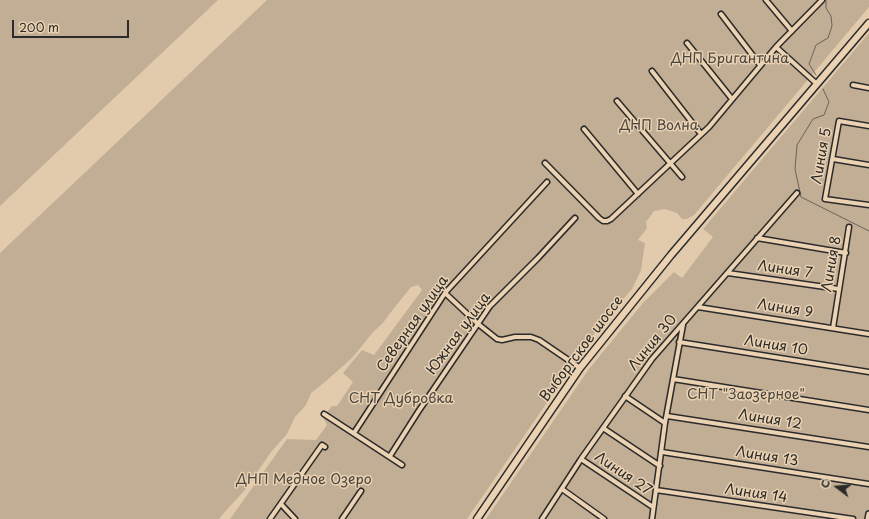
<!DOCTYPE html>
<meta charset="utf-8">
<style>
body{margin:0}
#map{position:relative;width:869px;height:519px;overflow:hidden;background:#e2cbad;font-family:"Playpen Sans",sans-serif}
canvas{display:block}
.north{position:absolute;left:817px;top:467px;width:40px;height:40px;-webkit-text-stroke:3px #ead2b2;paint-order:stroke;rotate:286deg;font-size:11px;font-weight:700;line-height:16px;text-align:center;color:#2b2b2b}
.north::after{content:'';display:block;margin:auto;width:14px;height:18px;background:#2b2b2b;clip-path:polygon(50% 0,100% 100%,50% 72%,0 100%)}
.scale{position:absolute;left:12px;top:20px;width:117px;height:18px;box-sizing:border-box;border:2px solid #2b2b2b;border-top:0;padding-left:5px;font-size:12px;line-height:14px;white-space:nowrap;color:#2b2b2b;-webkit-text-stroke:3px #ead2b2;paint-order:stroke}
</style>
<div id="map">
<canvas width="869" height="519"></canvas>
<div class="north">С</div>
<div class="scale">200 m</div>
</div>
<script>
const ctx = document.querySelector('canvas').getContext('2d');
ctx.lineJoin = 'round';
function paint(path, color) {
  ctx.fillStyle = color;
  ctx.fill(path, 'evenodd');
}
function shape(rows) {
  const path = new Path2D();
  for (const r of rows) {
    path.moveTo(r[0], r[1]);
    for (let i = 2; i < r.length; i += 2) path.lineTo(r[i], r[i + 1]);
  }
  return path;
}
function strokePath(path, color, width, dash) {
  ctx.strokeStyle = color;
  ctx.lineWidth = width;
  ctx.lineCap = dash ? 'butt' : 'round';
  ctx.setLineDash(dash || []);
  ctx.stroke(path);
}
function label(font, color, halo, rows, align = 'center') {
  ctx.font = font + ' "Playpen Sans",sans-serif';
  ctx.lineWidth = 3;
  ctx.setLineDash([]);
  ctx.textBaseline = 'middle';
  ctx.strokeStyle = halo;
  ctx.fillStyle = color;
  for (const [text, x, y, turn = 0] of rows) {
    ctx.save();
    ctx.translate(x, y);
    ctx.rotate((+turn || 0) * Math.PI / 180);
    ctx.textAlign = isNaN(turn) ? turn : align;
    if (halo) ctx.strokeText(text, 0, 0);
    ctx.fillText(text, 0, 0);
    ctx.restore();
  }
}
paint(shape([
 [0,0,218,0,0,206],
 [267,0,869,0,869,7,694,215,687,219,682,219,677,213,665,209,654,211,646,222,647,228,638,240,645,243,641,270,632,289,605,320,578,355,572,357,546,404,467,519,230,519,287,439,316,440,327,425,323,417,332,406,337,406,353,382,343,373,362,350,374,355,422,290,418,285,411,287,395,307,382,324,373,332,353,357,325,382,311,393,306,405,295,417,287,434,271,452,245,490,234,502,229,507,219,519,0,519,0,253],
 [869,33,869,519,486,519,589,369,643,303,674,272,682,278,713,237,703,229]
]), '#c1ae95');
strokePath(shape([
 [816,75,809,64,816,45,828,38,832,26,831,16,826,8,826,0],
 [823,89,829,102,824,115,813,119,797,145,795,169,801,197,869,231]
]), '#6b6359', 1);
const minor = shape([
 [766,0,792,31],
 [721,14,760,65],
 [687,43,732,99],
 [776,47,817,84],
 [652,71,701,134],
 [853,85,869,88],
 [617,101,682,177],
 [869,126,839,121,825,199,869,205],
 [584,129,638,194],
 [833,159,869,165],
 [545,163,599,218,603,221,607,221,611,219,709,127,776,47,822,0],
 [757,238,846,253],
 [728,273,839,289],
 [445,293,477,323,497,339,502,340,515,337,531,337,539,340,580,368],
 [698,307,869,334],
 [833,328,849,227],
 [679,342,869,372],
 [673,379,869,410],
 [625,396,665,423],
 [324,414,402,465],
 [667,416,869,447],
 [603,428,660,466],
 [354,433,445,293,547,182],
 [662,452,869,484],
 [390,456,418,412,490,306,538,258,575,218],
 [581,459,653,507],
 [562,489,604,519],
 [656,490,853,519],
 [281,504,295,519],
 [270,519,322,445,325,447],
 [342,519,361,491],
 [542,519,581,459,652,359,797,193],
 [652,519,665,423,683,325]
]);
const tertiary = shape([
 [868,519,869,514]
]);
const primary = shape([
 [477,519,580,368,671,255,869,23]
]);
strokePath(minor, '#2b2b2b', 7);
strokePath(tertiary, '#2b2b2b', 8);
strokePath(primary, '#2b2b2b', 9);
strokePath(minor, '#ead2b2', 4);
strokePath(tertiary, '#ead2b2', 5);
strokePath(primary, '#ead2b2', 6);
label('14px', '#494540', '#ead2b2', [
 ["ДНП Бригантина",730,59],
 ["ДНП Волна",659,126],
 ["СНТ \"Заозерное\"",746,395],
 ["СНТ Дубровка",401,399],
 ["ДНП Медное Озеро",304,480]
]);
label('14px', '#2b2b2b', '#ead2b2', [
 ["Линия 5",822,156,-80],
 ["Линия 8",832,264,-80],
 ["Линия 7",785,270,8],
 ["Линия 9",785,309,9],
 ["Северная улица",413,324,-55],
 ["Южная улица",459,334,-54],
 ["Линия 30",653,343,-51],
 ["Линия 10",776,346,9],
 ["Выборгское шоссе",582,349,-53],
 ["Линия 12",770,420,9],
 ["Линия 13",767,457,9],
 ["Линия 27",623,474,34],
 ["Линия 14",756,494,8]
]);
</script>
